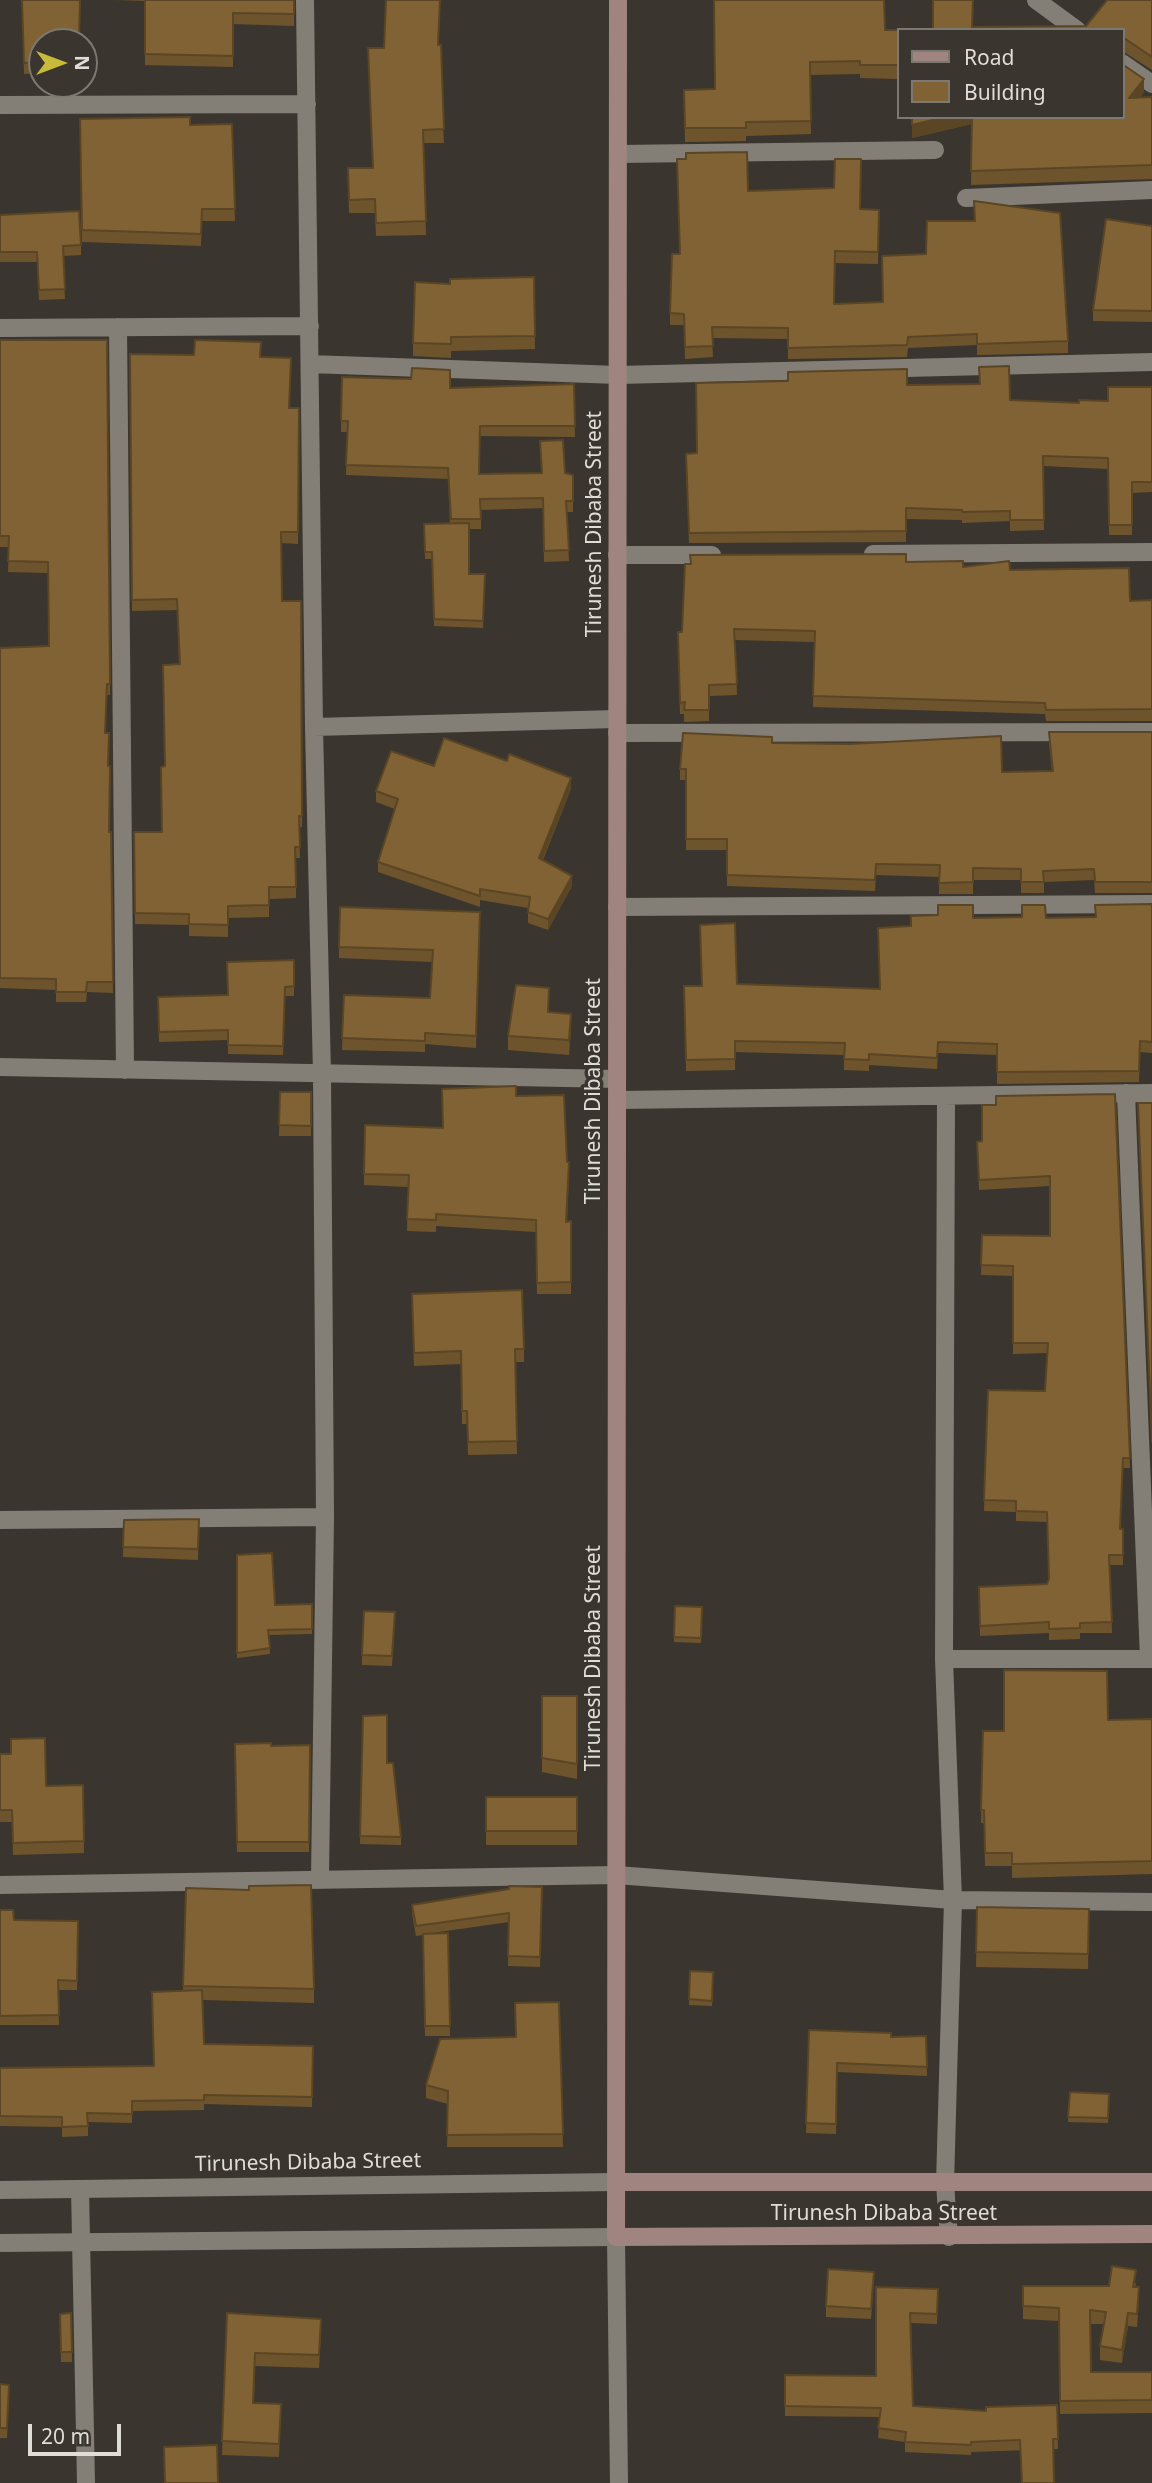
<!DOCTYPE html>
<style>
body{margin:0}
#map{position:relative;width:1152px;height:2483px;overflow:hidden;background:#3a362f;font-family:"Noto Sans",sans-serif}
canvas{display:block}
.legend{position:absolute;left:897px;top:28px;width:228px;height:91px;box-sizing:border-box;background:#3a362f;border:2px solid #7c7973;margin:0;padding:9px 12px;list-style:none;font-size:21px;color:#dfddd8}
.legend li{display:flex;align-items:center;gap:14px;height:35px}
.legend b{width:35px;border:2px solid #7c7973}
.north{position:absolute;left:28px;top:28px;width:70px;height:70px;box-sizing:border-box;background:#3a362f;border:2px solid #7c7973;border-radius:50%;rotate:90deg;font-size:19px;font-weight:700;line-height:28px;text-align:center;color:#dfddd8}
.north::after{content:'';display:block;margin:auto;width:24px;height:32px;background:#c8bb3b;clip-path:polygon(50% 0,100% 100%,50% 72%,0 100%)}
.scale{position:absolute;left:28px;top:2424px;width:93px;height:32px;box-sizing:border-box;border:4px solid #dfddd8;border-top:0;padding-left:9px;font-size:21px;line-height:24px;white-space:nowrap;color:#dfddd8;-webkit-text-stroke:5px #3a362f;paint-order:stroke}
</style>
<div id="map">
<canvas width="1152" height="2483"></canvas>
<ul class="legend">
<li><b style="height:9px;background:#a0847f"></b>Road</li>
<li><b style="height:19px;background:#806234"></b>Building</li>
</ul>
<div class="north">N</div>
<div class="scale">20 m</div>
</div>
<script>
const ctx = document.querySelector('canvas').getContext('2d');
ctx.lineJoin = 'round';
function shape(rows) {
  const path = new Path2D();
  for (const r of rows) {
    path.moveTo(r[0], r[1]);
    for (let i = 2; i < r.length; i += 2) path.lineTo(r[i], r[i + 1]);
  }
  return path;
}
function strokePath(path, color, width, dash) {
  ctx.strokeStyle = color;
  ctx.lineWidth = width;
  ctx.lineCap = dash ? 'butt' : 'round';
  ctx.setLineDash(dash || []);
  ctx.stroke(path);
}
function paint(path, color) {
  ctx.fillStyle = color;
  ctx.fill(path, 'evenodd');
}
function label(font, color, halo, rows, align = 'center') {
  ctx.font = font + ' "Noto Sans",sans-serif';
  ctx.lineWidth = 7;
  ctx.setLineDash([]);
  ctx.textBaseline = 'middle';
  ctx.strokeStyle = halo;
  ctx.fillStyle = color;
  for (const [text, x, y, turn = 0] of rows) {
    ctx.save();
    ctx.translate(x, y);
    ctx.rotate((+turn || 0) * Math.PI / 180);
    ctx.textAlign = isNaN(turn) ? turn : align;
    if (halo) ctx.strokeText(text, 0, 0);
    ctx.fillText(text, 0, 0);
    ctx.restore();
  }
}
strokePath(shape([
 [305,0,314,727,322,1074,325,1517,320,1878],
 [1036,0,1077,30],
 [1122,63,1152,84],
 [0,105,307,104],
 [618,154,935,150],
 [966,198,1152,190],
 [118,327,125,1070],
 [0,328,310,326],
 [310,364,618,375,1152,362],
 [873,554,1152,552],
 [617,555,712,555],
 [314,727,617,719],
 [617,733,1152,732],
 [617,907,1152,904],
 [0,1067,617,1079],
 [1126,1093,1149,1659],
 [946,1096,944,1659,953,1900,945,2184,949,2237],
 [617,1100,1152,1093],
 [0,1520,325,1517],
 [944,1659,1152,1659],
 [0,1885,616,1875,953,1900,1152,1902],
 [80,2189,86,2483],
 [616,2237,619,2483]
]), '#837f77', 18);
strokePath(shape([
 [0,2190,616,2182],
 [0,2243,616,2237]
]), '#837f77', 18);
strokePath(shape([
 [618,0,616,2237,1152,2234],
 [616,2182,1152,2182]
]), '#a0847f', 18);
paint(shape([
 [22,0,42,42,42,73,24,74],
 [115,0,294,0,294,26,233,24,233,67,145,65,145,1],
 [1152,0,1152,70,1124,52,1122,52,1122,30,973,27,1086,26],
 [885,30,898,30,898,79,860,78,860,74,810,75,811,134,746,136,746,141,685,142,684,90,715,89],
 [438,45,444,143,423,143,426,235,376,236,375,213,349,213,348,168,372,168,384,48],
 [49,84,78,84,77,92,49,91],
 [1144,92,1140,98,1152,97,1152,179,971,185,972,124,912,138,912,117],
 [80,119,190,125,232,124,235,221,202,221,201,246,82,242],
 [686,159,748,191,860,209,879,210,878,264,835,263,834,304,1068,341,1068,353,977,355,977,345,908,348,907,357,788,359,788,339,712,338,713,357,685,359,684,325,670,325,670,313,679,254],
 [0,215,81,245,81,255,63,256,65,299,39,300,37,262,0,262],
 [1152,226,1152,322,1093,321,1093,310],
 [534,277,535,349,451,351,451,358,413,356,413,343,450,284],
 [0,340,107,340,110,695,107,695,105,733,109,744,108,766,109,832,111,832,113,993,87,992,86,1002,56,1002,56,990,0,988,0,648,49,646,48,573,8,572,9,547,0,547],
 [130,354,260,357,289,408,299,408,298,544,281,543,282,601,301,601,302,827,299,827,300,858,296,858,296,898,269,899,269,917,228,918,228,937,189,936,189,925,135,924,134,832,162,832,165,766,179,664,177,610,132,611],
 [979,367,1010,400,1079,403,1108,401,1152,387,1152,492,1132,493,1132,535,1109,535,1108,469,1043,466,1044,530,1010,531,1010,521,962,523,962,520,906,519,906,542,689,543,686,464,697,453,907,385,979,384],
 [342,377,450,388,574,384,575,437,480,436,479,474,565,473,573,501,573,512,567,512,569,561,544,562,543,508,481,510,481,529,469,529,469,574,485,574,483,628,434,626,432,559,425,559,424,524,450,523,448,479,346,475,347,432,341,432],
 [906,562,1010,570,1130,601,1152,600,1152,721,1046,721,1045,714,813,707,814,642,735,640,737,695,709,696,709,721,684,722,684,714,680,714,678,632,682,632],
 [1049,732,1152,732,1152,893,1095,893,1094,880,1044,882,1044,893,1021,893,1021,880,973,880,973,894,939,894,939,877,876,875,875,891,727,886,727,850,686,850,686,780,680,780,680,769,772,743,1002,772,1052,771,1049,744],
 [434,766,571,789,543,860,572,886,548,930,528,923,528,908,480,900,480,907,378,872,378,862,395,809,376,802,376,791],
 [1152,904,1152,1053,1140,1052,1139,1082,997,1084,997,1055,938,1053,937,1069,869,1065,869,1071,844,1070,844,1055,735,1052,735,1070,686,1071,684,986,737,984,879,989,911,926,973,918,1046,918,1095,917],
 [480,912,476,1048,425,1044,425,1052,342,1050,344,995,430,998,432,962,339,958,339,947],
 [294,960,294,996,285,996,283,1055,228,1054,228,1040,159,1042,158,997,227,995],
 [549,1002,549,1012,571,1029,569,1055,508,1050,508,1036],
 [280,1092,311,1092,311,1136,279,1136],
 [1115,1094,1130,1468,1123,1468,1120,1529,1123,1529,1123,1565,1110,1565,1112,1633,1080,1633,1080,1639,1049,1640,1049,1633,980,1636,979,1587,1047,1584,1049,1580,1047,1522,1016,1521,1016,1512,984,1511,988,1390,1045,1391,1047,1353,1013,1354,1013,1276,981,1275,982,1235,1050,1236,1050,1186,979,1190,977,1142,982,1141,996,1105],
 [516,1096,567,1162,569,1174,567,1222,571,1221,571,1294,537,1294,536,1232,436,1226,436,1232,407,1231,408,1187,364,1185,364,1174,443,1128],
 [412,1307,524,1349,524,1362,515,1362,517,1454,468,1455,467,1424,462,1424,461,1364,414,1366],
 [199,1519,198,1560,123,1557,124,1520],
 [237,1555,275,1605,312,1604,312,1634,269,1635,270,1654,237,1658],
 [675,1606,702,1607,701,1643,674,1642],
 [395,1622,392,1666,362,1665,362,1655],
 [542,1696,577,1696,577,1779,542,1772],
 [363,1716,387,1763,401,1837,401,1845,360,1844],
 [1152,1719,1152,1874,1012,1878,1012,1866,985,1866,984,1823,981,1823,983,1731,1004,1731,1108,1720],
 [235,1744,271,1746,310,1745,309,1852,237,1852],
 [0,1754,46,1786,83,1785,84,1853,13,1855,12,1822,0,1822],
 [486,1797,577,1797,577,1845,486,1845],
 [542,1887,540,1967,508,1966,509,1922,425,1934,448,1933,450,2036,425,2036,423,1935,416,1936,412,1914,412,1905],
 [186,1888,314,1989,314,2003,203,2000,204,2044,313,2046,312,2107,204,2104,204,2110,132,2111,132,2123,88,2122,88,2136,62,2137,62,2127,0,2126,0,2068,154,2066,183,1991],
 [977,1907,1089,1909,1088,1969,976,1967],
 [0,1910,14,1920,78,1921,77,1990,58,1990,59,2025,0,2025],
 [690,1971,713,1972,712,2006,689,2005],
 [559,2002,563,2147,447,2147,448,2104,426,2098,426,2085,516,2037],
 [809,2030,891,2037,926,2036,927,2076,837,2072,836,2134,806,2133],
 [1070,2092,1109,2094,1108,2123,1068,2122],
 [874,2282,871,2319,826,2317,826,2306],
 [1136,2283,1135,2287,1139,2300,1137,2327,1128,2326,1122,2363,1100,2360,1100,2346,1104,2324,1090,2324,1091,2372,1152,2372,1152,2413,1060,2414,1059,2321,1023,2319,1023,2306,1109,2286],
 [876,2287,938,2289,937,2324,911,2323,913,2406,986,2411,1057,2405,1058,2449,971,2452,971,2455,905,2452,905,2442,878,2438,880,2417,785,2416,785,2375,876,2376],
 [71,2313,72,2362,61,2362,60,2314],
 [227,2313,321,2332,319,2368,255,2366,254,2403,281,2404,279,2457,222,2455],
 [0,2384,9,2395,7,2438,0,2438]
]), '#6e542d');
paint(shape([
 [1144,79,1144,92,1129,111,1129,98],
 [945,117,972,117,972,124,912,138,912,125],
 [571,778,571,789,539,868,539,858],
 [572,876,572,886,548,930,548,919],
 [571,1014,571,1029,569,1055,569,1040],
 [1128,2313,1128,2326,1122,2363,1122,2350]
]), '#5a4524');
const building = shape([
 [22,0,80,0,79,42,42,42,42,62,24,63,22,0],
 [145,0,294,0,294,14,233,13,233,56,145,54,145,0],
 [386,0,440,0,438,45,441,45,444,129,423,130,426,221,376,223,375,199,349,200,348,168,373,168,368,48,384,48,386,0],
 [714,0,884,0,885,30,898,30,898,65,860,65,860,61,810,62,811,121,746,122,746,128,685,128,684,90,715,89,714,0],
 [933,0,973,0,972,27,1086,26,1107,0,1152,0,1152,57,1124,38,1122,39,1122,30,933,30,933,0],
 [1122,64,1144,79,1129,98,1152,97,1152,165,971,171,972,117,1122,117,1122,64],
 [190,117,190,125,232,124,235,209,202,209,201,234,82,230,80,119,190,117],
 [912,117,945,117,912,125,912,117],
 [747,152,748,191,834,188,835,159,861,159,860,209,879,210,878,252,835,251,834,304,883,302,882,256,926,254,927,221,975,221,974,201,1060,213,1068,341,977,344,977,334,908,337,907,345,788,348,788,328,712,327,713,346,685,347,684,314,670,313,672,254,680,254,677,159,686,159,686,153,747,152],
 [79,211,81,245,63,246,65,289,39,290,37,252,0,252,0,215,79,211],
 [1106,219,1152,226,1152,311,1093,310,1106,219],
 [534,277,535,336,451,337,451,344,413,343,415,282,450,284,450,279,534,277],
 [0,340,107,340,110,684,107,684,105,733,109,733,108,766,110,766,109,832,111,832,113,982,87,982,86,992,56,992,56,979,0,978,0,648,49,646,48,562,8,561,9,536,0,536,0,340],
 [195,340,261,342,260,357,291,358,289,408,299,408,298,532,281,532,282,601,301,601,302,816,299,816,300,847,295,847,296,887,269,887,269,905,228,906,228,925,189,924,189,914,135,913,134,832,162,832,161,767,165,766,163,665,180,664,177,599,132,600,130,354,194,355,195,340],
 [1009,366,1010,400,1079,403,1079,400,1108,401,1108,387,1152,387,1152,482,1132,482,1132,525,1109,525,1108,458,1043,456,1044,520,1010,520,1010,511,962,512,962,510,906,508,906,531,689,533,686,454,697,453,696,383,788,381,788,372,907,369,907,385,980,384,979,367,1009,366],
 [412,368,450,370,450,388,574,384,575,426,480,426,479,474,542,473,540,441,563,440,565,473,573,475,573,501,566,501,569,550,544,551,543,498,480,499,481,519,451,519,448,468,346,465,348,421,341,421,342,377,411,379,412,368],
 [469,523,469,574,485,574,483,621,434,619,432,552,425,552,424,524,469,523],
 [906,554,906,562,963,561,963,567,1009,561,1010,570,1129,568,1130,601,1152,600,1152,709,1046,710,1045,703,813,696,815,631,734,629,737,684,709,685,709,710,684,710,685,702,680,703,678,632,682,632,685,564,691,564,690,555,906,554],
 [1049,732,1152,732,1152,882,1095,882,1094,869,1043,871,1044,882,1021,882,1021,869,973,868,973,882,939,883,940,865,876,864,875,880,727,875,727,839,686,839,686,769,680,769,683,733,772,737,772,743,849,744,1001,736,1002,772,1053,771,1049,732],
 [444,738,507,761,509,754,571,778,539,858,572,876,548,919,528,912,530,897,480,889,480,896,378,862,398,799,376,791,391,751,434,766,444,738],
 [1152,904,1152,1042,1140,1041,1139,1071,997,1072,997,1044,938,1042,937,1058,869,1054,869,1060,844,1059,845,1043,735,1041,735,1059,686,1060,684,986,702,986,700,925,735,923,737,984,880,989,878,928,911,926,911,916,938,915,938,905,973,905,973,918,1022,917,1022,905,1045,905,1046,918,1096,917,1095,905,1152,904],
 [340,907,480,912,476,1036,425,1033,425,1041,342,1038,344,995,430,998,433,950,339,947,340,907],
 [294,960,294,986,285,987,283,1046,228,1045,228,1030,159,1032,158,997,228,995,227,962,294,960],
 [516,985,549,988,548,1012,571,1014,569,1040,508,1036,516,985],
 [516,1086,516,1096,564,1095,567,1162,569,1162,566,1222,571,1221,571,1282,537,1283,536,1220,436,1214,436,1220,407,1219,409,1175,364,1174,365,1125,443,1128,442,1089,516,1086],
 [280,1092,311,1092,311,1126,279,1125,280,1092],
 [1115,1094,1130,1458,1123,1458,1120,1529,1123,1529,1123,1555,1109,1555,1112,1622,1080,1623,1080,1628,1049,1629,1049,1622,980,1626,979,1587,1047,1584,1049,1579,1047,1512,1016,1511,1016,1501,984,1500,988,1390,1045,1391,1048,1343,1013,1343,1013,1266,981,1265,982,1235,1050,1236,1050,1176,979,1180,977,1142,982,1141,982,1105,996,1105,996,1096,1115,1094],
 [1138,1103,1152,1103,1152,1442,1138,1103],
 [522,1290,524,1349,515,1349,517,1441,468,1442,467,1411,462,1411,461,1351,414,1353,412,1294,522,1290],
 [199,1519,198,1549,123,1547,124,1520,199,1519],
 [272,1553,275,1605,312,1604,312,1629,268,1630,270,1648,237,1653,237,1555,272,1553],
 [675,1606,702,1607,701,1638,674,1637,675,1606],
 [364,1611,395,1612,392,1656,362,1655,364,1611],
 [1004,1670,1107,1671,1108,1720,1152,1719,1152,1861,1012,1864,1012,1853,985,1853,984,1810,981,1810,983,1731,1004,1731,1004,1670],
 [542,1696,577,1696,577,1764,542,1758,542,1696],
 [387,1715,387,1763,393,1763,401,1837,360,1836,363,1716,387,1715],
 [45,1738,46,1786,83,1785,84,1841,13,1843,12,1810,0,1810,0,1754,11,1754,11,1739,45,1738],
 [271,1743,271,1746,310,1745,309,1842,237,1842,235,1744,271,1743],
 [486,1797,577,1797,577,1831,486,1831,486,1797],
 [311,1885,314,1989,183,1986,186,1888,249,1890,249,1886,311,1885],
 [509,1886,542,1887,540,1957,508,1956,509,1913,416,1926,412,1905,509,1889,509,1886],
 [977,1907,1089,1909,1088,1954,976,1952,977,1907],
 [0,1910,13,1910,14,1920,78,1921,77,1981,58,1980,59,2015,0,2016,0,1910],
 [448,1933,450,2026,425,2026,423,1934,448,1933],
 [690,1971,713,1972,712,2001,689,1999,690,1971],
 [202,1990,204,2044,313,2046,312,2097,204,2095,204,2100,132,2101,132,2114,87,2113,88,2126,62,2127,62,2117,0,2116,0,2068,154,2066,152,1992,202,1990],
 [559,2002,563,2134,447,2135,448,2091,426,2085,440,2039,516,2037,515,2003,559,2002],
 [809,2030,891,2033,891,2037,926,2036,927,2067,837,2063,836,2124,806,2123,809,2030],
 [1070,2092,1109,2094,1108,2118,1068,2117,1070,2092],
 [1112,2266,1136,2270,1133,2287,1139,2287,1137,2314,1128,2313,1122,2350,1100,2346,1106,2312,1090,2310,1091,2372,1152,2372,1152,2400,1060,2401,1059,2308,1023,2306,1023,2286,1109,2286,1112,2266],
 [828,2269,874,2272,871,2309,826,2306,828,2269],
 [876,2287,938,2289,937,2314,910,2313,913,2406,986,2411,986,2407,1057,2405,1058,2439,1053,2439,1054,2483,1022,2483,1020,2440,971,2442,971,2445,905,2442,906,2432,878,2428,881,2408,785,2406,785,2375,876,2376,876,2287],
 [71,2313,72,2352,61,2352,60,2314,71,2313],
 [227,2313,321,2319,319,2355,255,2353,253,2403,281,2404,279,2444,222,2441,227,2313],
 [0,2384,9,2385,7,2428,0,2428,0,2384],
 [217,2445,218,2483,165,2483,164,2447,217,2445]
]);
paint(building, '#806234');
strokePath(building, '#5a4524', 2);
label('21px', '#dfddd8', '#3a362f', [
 ["Tirunesh Dibaba Street",595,524,-90],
 ["Tirunesh Dibaba Street",594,1091,-90],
 ["Tirunesh Dibaba Street",594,1658,-90],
 ["Tirunesh Dibaba Street",308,2163,-1],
 ["Tirunesh Dibaba Street",884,2214]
]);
</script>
